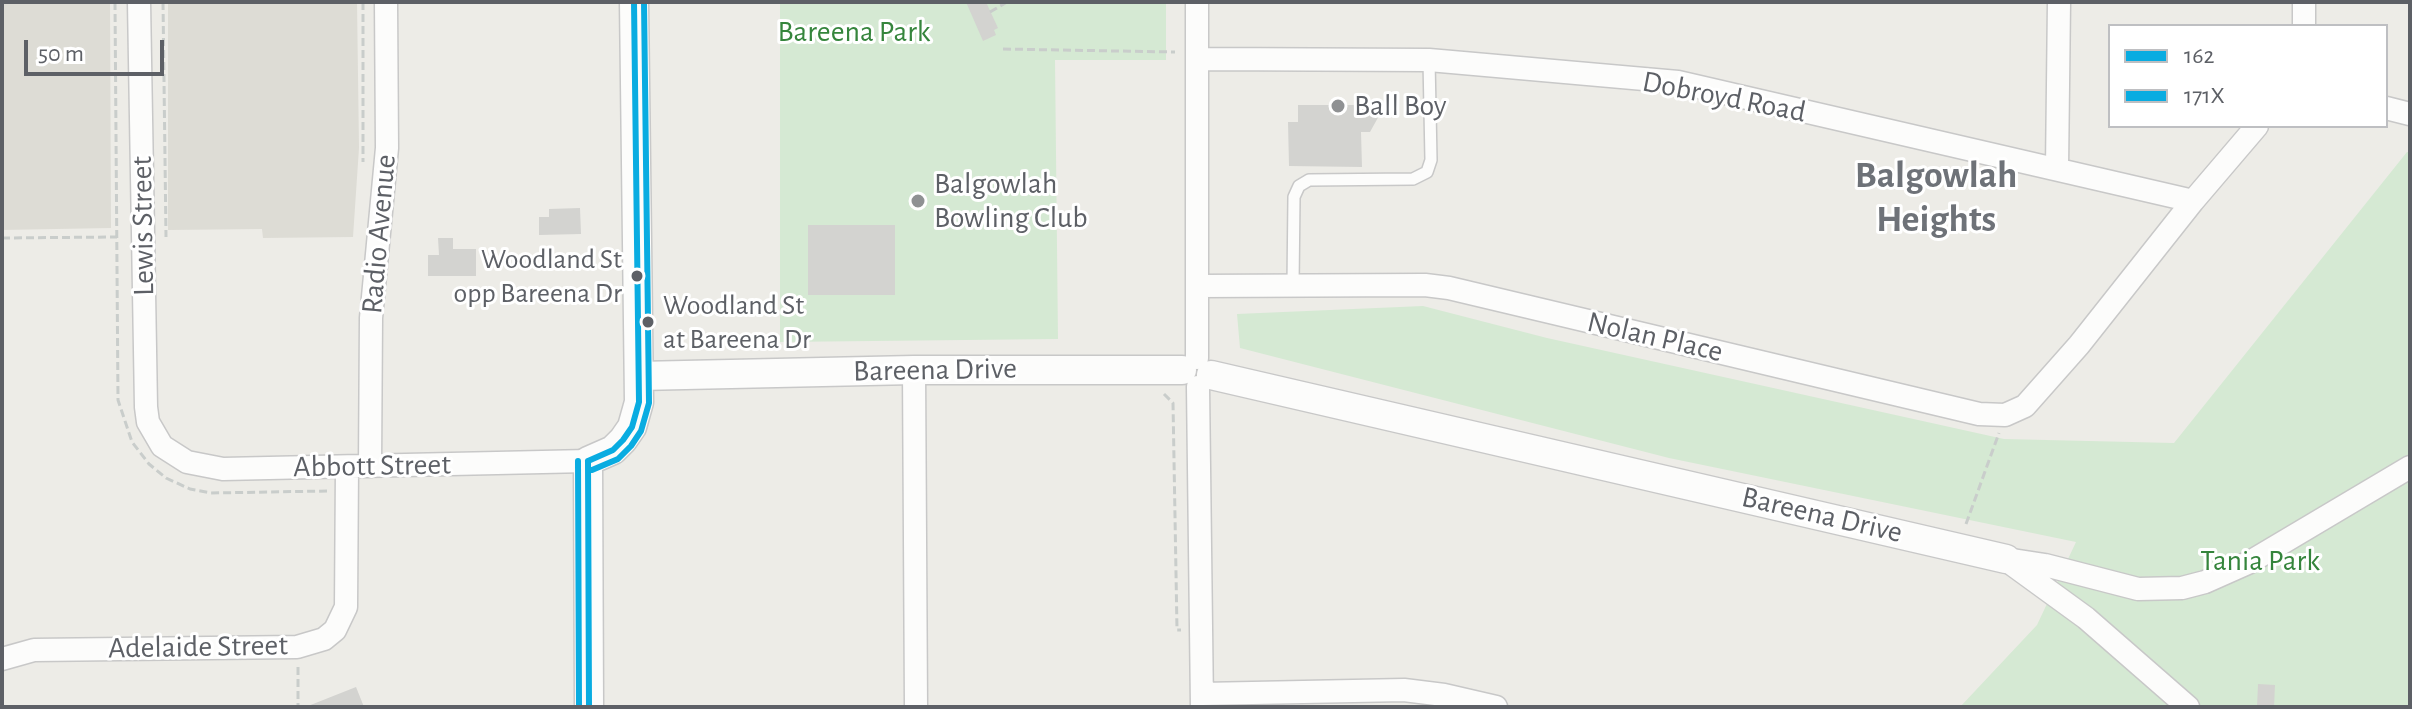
<!DOCTYPE html>
<style>
body{margin:0}
#map{position:relative;width:2412px;height:709px;overflow:hidden;background:#edece7;font-family:"Alegreya Sans",sans-serif}
canvas{display:block}
.frame{position:absolute;inset:0;border:4px solid #5d6066;pointer-events:none}
.legend{position:absolute;left:2108px;top:24px;width:280px;height:104px;box-sizing:border-box;background:#fff;border:2px solid #bebfc2;margin:0;padding:10px 14px;list-style:none;font-size:24px;color:#5d6066}
.legend li{display:flex;align-items:center;gap:16px;height:40px}
.legend b{width:40px;border:2px solid #bebfc2}
.scale{position:absolute;left:24px;top:40px;width:140px;height:36px;box-sizing:border-box;border:4px solid #5d6066;border-top:0;padding-left:10px;font-size:24px;line-height:28px;white-space:nowrap;color:#5d6066;-webkit-text-stroke:6px #fff;paint-order:stroke}
</style>
<div id="map">
<canvas width="2412" height="709"></canvas>
<div class="frame"></div>
<ul class="legend">
<li><b style="height:10px;background:#09ace1"></b>162</li>
<li><b style="height:10px;background:#09ace1"></b>171X</li>
</ul>
<div class="scale">50 m</div>
</div>
<script>
const ctx = document.querySelector('canvas').getContext('2d');
ctx.lineJoin = 'round';
function paint(path, color) {
  ctx.fillStyle = color;
  ctx.fill(path, 'evenodd');
}
function shape(rows) {
  const path = new Path2D();
  for (const r of rows) {
    path.moveTo(r[0], r[1]);
    for (let i = 2; i < r.length; i += 2) path.lineTo(r[i], r[i + 1]);
  }
  return path;
}
function strokePath(path, color, width, dash) {
  ctx.strokeStyle = color;
  ctx.lineWidth = width;
  ctx.lineCap = dash ? 'butt' : 'round';
  ctx.setLineDash(dash || []);
  ctx.stroke(path);
}
function label(font, color, halo, rows, align = 'center') {
  ctx.font = font + ' "Alegreya Sans",sans-serif';
  ctx.lineWidth = 6;
  ctx.setLineDash([]);
  ctx.textBaseline = 'middle';
  ctx.strokeStyle = halo;
  ctx.fillStyle = color;
  for (const [text, x, y, turn = 0] of rows) {
    ctx.save();
    ctx.translate(x, y);
    ctx.rotate((+turn || 0) * Math.PI / 180);
    ctx.textAlign = isNaN(turn) ? turn : align;
    if (halo) ctx.strokeText(text, 0, 0);
    ctx.fillText(text, 0, 0);
    ctx.restore();
  }
}
paint(shape([
 [2,2,110,2,111,228,2,230],
 [168,2,357,2,359,148,353,237,263,238,262,229,168,230]
]), '#dddcd5');
paint(shape([
 [780,2,1166,2,1166,60,1055,60,1058,339,780,342],
 [2407,152,2410,152,2410,707,1960,707,2037,625,2076,542,1669,458,1240,348,1237,314,1423,306,1547,338,2004,439,2174,443]
]), '#d5e9d3');
paint(shape([
 [966,2,986,2,998,28,994,30,996,35,983,41],
 [1298,105,1385,105,1370,132,1361,132,1362,167,1289,166,1288,122,1298,122],
 [580,208,581,234,539,235,539,217,549,217,549,209],
 [808,225,895,225,895,295,808,295],
 [438,238,453,238,453,249,476,249,476,276,428,276,428,255,439,255],
 [2258,684,2275,685,2274,707,2257,707],
 [356,687,364,707,308,707,308,706]
]), '#d3d3d0');
const service = shape([
 [1293,285,1294,197,1299,186,1309,180,1413,179,1427,172,1431,160,1429,60]
]);
const minor = shape([
 [139,2,146,407,148,422,162,446,187,462,223,469,588,461],
 [2304,26,2304,2],
 [1199,59,1429,60,1678,82,2193,201],
 [2386,108,2410,114],
 [2057,168,2059,2],
 [1198,286,1425,285,1449,288,1979,414,2005,415,2025,406,2079,345,2193,201,2257,126],
 [1197,358,1197,2],
 [914,370,916,707],
 [1198,387,1202,707],
 [370,466,371,318,387,148,386,2],
 [2006,559,2045,565,2138,589,2182,588,2205,582,2250,562,2410,467],
 [2009,562,2086,618,2188,707],
 [2,659,34,650,297,647,324,639,335,630,346,607,347,467],
 [1202,694,1404,690,1444,695,1496,707]
]);
const tertiary = shape([
 [1211,375,2006,559],
 [639,376,914,370,1182,370],
 [589,707,588,461,613,450,623,440,632,427,639,402,634,2]
]);
strokePath(service, '#c8c8c8', 14);
strokePath(minor, '#c8c8c8', 25);
strokePath(tertiary, '#c8c8c8', 31);
strokePath(shape([
 [115,2,118,400,132,442,149,464,166,478,190,489,211,493,327,491],
 [163,2,166,237],
 [363,2,363,162],
 [990,12,1007,2],
 [1003,49,1175,52],
 [2,238,117,237],
 [1164,394,1173,403,1177,630,1181,630],
 [1966,524,1999,433],
 [298,667,298,707]
]), '#c9cdcb', 3, [8, 4]);
strokePath(service, '#fcfcfb', 11);
strokePath(minor, '#fcfcfb', 22);
strokePath(tertiary, '#fcfcfb', 28);
strokePath(shape([
 [588,461,613,450,623,440,632,427,639,402,634,2],
 [588,461,589,707]
]), '#09ace1', 6);
strokePath(shape([
 [578,461,579,707],
 [592,470,618,459,631,446,641,431,649,403,644,2]
]), '#09ace1', 6);
for (const [x, y, r, color] of [
 [1338,106,8,"#8f9193"],
 [918,201,8,"#8f9193"],
 [637,276,7,"#5d6066"],
 [648,322,7,"#5d6066"]
]) {
  const dot = new Path2D();
  dot.arc(x, y, r, 0, 2 * Math.PI);
  ctx.fillStyle = color;
  ctx.fill(dot);
  strokePath(dot, '#fff', 3);
}
label('28px', '#5d6066', '#fff', [
 ["Woodland St",622,260],
 ["opp Bareena Dr",622,294],
 ["Woodland St",663,306,"left"],
 ["at Bareena Dr",663,340,"left"]
], 'right');
label('30px', '#35853c', '#fff', [
 ["Bareena Park",854,32],
 ["Tania Park",2260,561]
]);
label('30px', '#5d6066', '#fff', [
 ["Dobroyd Road",1724,97,11],
 ["Lewis Street",143,226,-91],
 ["Radio Avenue",379,234,-85],
 ["Nolan Place",1655,337,13],
 ["Bareena Drive",935,370,-1],
 ["Abbott Street",372,466,-1],
 ["Bareena Drive",1822,515,13],
 ["Adelaide Street",198,647,-1]
]);
label('30px', '#5d6066', '#fff', [
 ["Ball Boy",1354,106],
 ["Balgowlah",934,184],
 ["Bowling Club",934,218]
], 'left');
label('bold 38px', '#6e7278', '#fff', [
 ["Balgowlah",1936,176],
 ["Heights",1936,220]
]);
</script>
